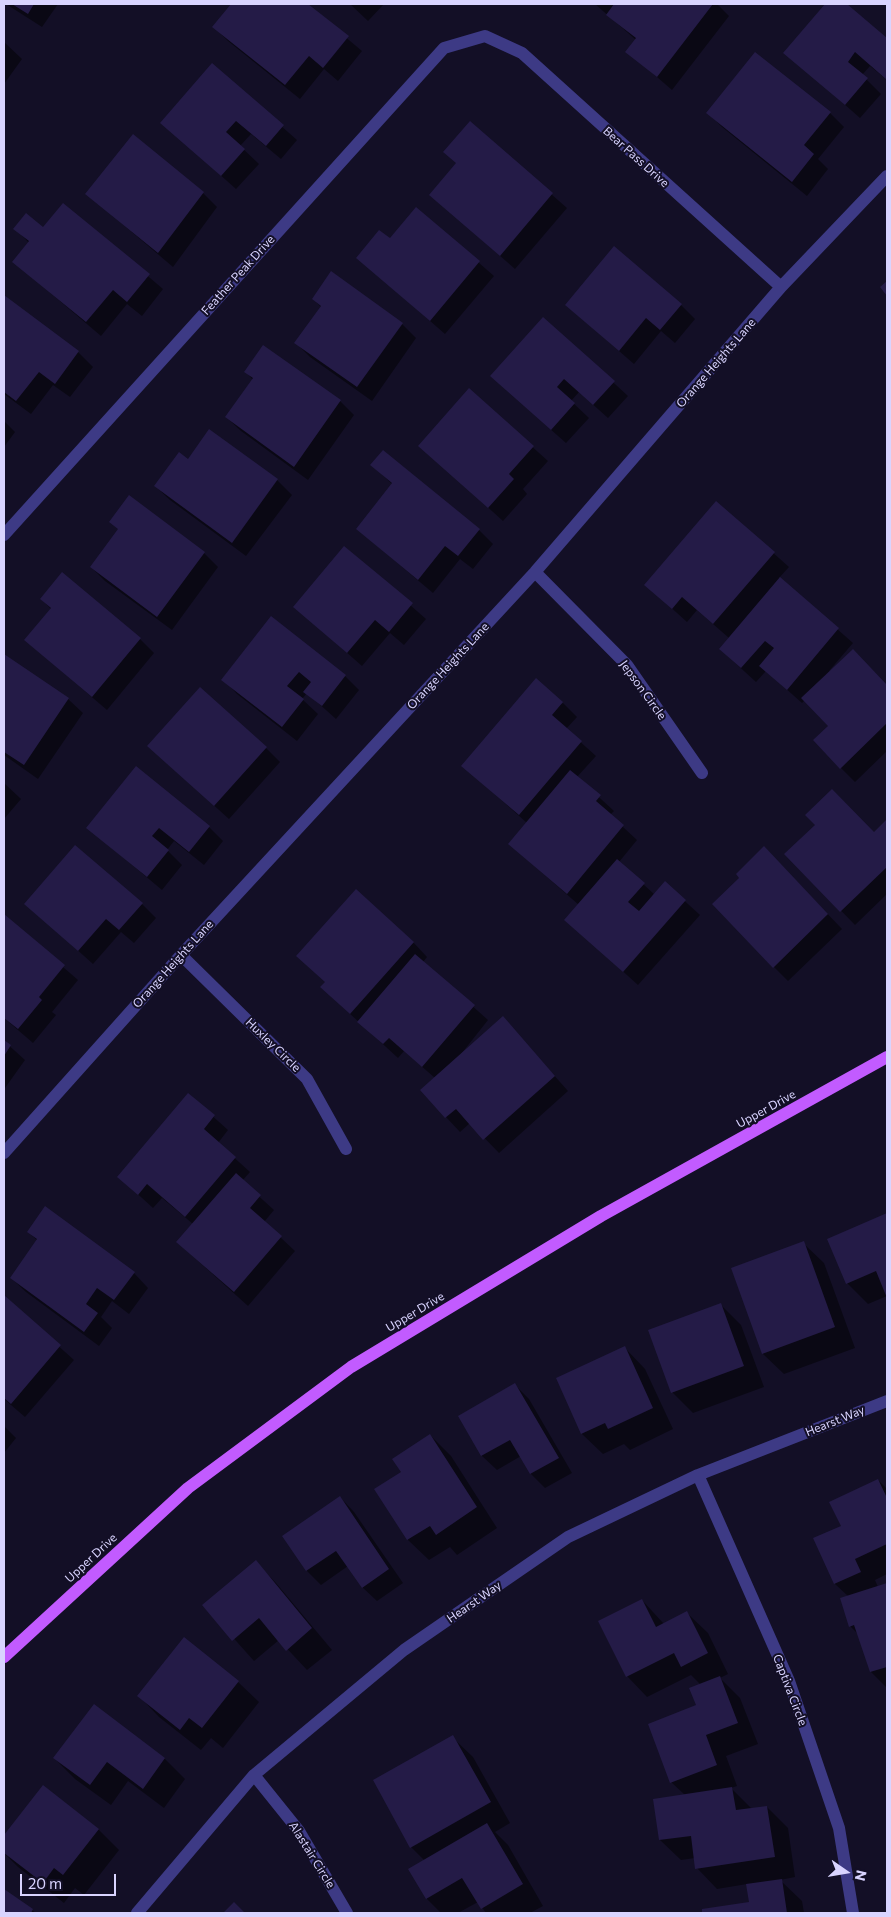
<!DOCTYPE html>
<style>
body{margin:0}
#map{position:relative;width:891px;height:1917px;overflow:hidden;background:#130f26;font-family:Commissioner,sans-serif}
canvas{display:block}
.frame{position:absolute;inset:0;border:5px solid #d9d4ff;pointer-events:none}
.north{position:absolute;left:821px;top:1847px;width:50px;height:50px;-webkit-text-stroke:4px #130f26;paint-order:stroke;rotate:103deg;font-size:14px;font-weight:700;line-height:20px;text-align:center;color:#d9d4ff}
.north::after{content:'';display:block;margin:auto;width:18px;height:22px;background:#d9d4ff;clip-path:polygon(50% 0,100% 100%,50% 72%,0 100%)}
.scale{position:absolute;left:20px;top:1874px;width:96px;height:22px;box-sizing:border-box;border:2px solid #d9d4ff;border-top:0;padding-left:6px;font-size:15px;line-height:18px;white-space:nowrap;color:#d9d4ff;-webkit-text-stroke:4px #130f26;paint-order:stroke}
</style>
<div id="map">
<canvas width="891" height="1917"></canvas>
<div class="frame"></div>
<div class="north">N</div>
<div class="scale">20 m</div>
</div>
<script>
const ctx = document.querySelector('canvas').getContext('2d');
ctx.lineJoin = 'round';
function paint(path, color) {
  ctx.fillStyle = color;
  ctx.fill(path, 'evenodd');
}
function shape(rows) {
  const path = new Path2D();
  for (const r of rows) {
    path.moveTo(r[0], r[1]);
    for (let i = 2; i < r.length; i += 2) path.lineTo(r[i], r[i + 1]);
  }
  return path;
}
function strokePath(path, color, width, dash) {
  ctx.strokeStyle = color;
  ctx.lineWidth = width;
  ctx.lineCap = dash ? 'butt' : 'round';
  ctx.setLineDash(dash || []);
  ctx.stroke(path);
}
function label(font, color, halo, rows, align = 'center') {
  ctx.font = font + ' Commissioner,sans-serif';
  ctx.lineWidth = 4;
  ctx.setLineDash([]);
  ctx.textBaseline = 'middle';
  ctx.strokeStyle = halo;
  ctx.fillStyle = color;
  for (const [text, x, y, turn = 0] of rows) {
    ctx.save();
    ctx.translate(x, y);
    ctx.rotate((+turn || 0) * Math.PI / 180);
    ctx.textAlign = isNaN(turn) ? turn : align;
    if (halo) ctx.strokeText(text, 0, 0);
    ctx.fillText(text, 0, 0);
    ctx.restore();
  }
}
paint(shape([
 [6,4,58,4,42,27],
 [232,4,306,4,362,51,338,81,324,69,300,99,228,41,214,27],
 [350,4,384,4,368,21],
 [595,4,717,4,729,16,672,90,627,51,636,40],
 [826,4,845,4,887,39,887,80,870,66,862,75,881,94,860,118,785,52],
 [4,42,22,59,4,84],
 [212,65,297,140,281,159,251,134,240,146,259,164,236,189,162,123],
 [708,113,830,113,844,127,818,159,828,169,807,196,722,127],
 [470,123,567,208,515,269,431,195,457,164],
 [203,193,217,207,173,267,87,194],
 [63,204,163,289,142,316,127,304,101,336,14,262,29,243,15,228,43,229],
 [417,209,494,276,445,334,358,258,390,240],
 [4,297,78,352,93,367,70,397,53,385,31,414,4,394],
 [313,299,402,324,416,338,372,401,310,357,296,343,321,307],
 [566,305,681,305,695,319,675,343,661,331,634,364],
 [543,318,628,396,608,418,579,392,571,401,589,418,566,443,506,390],
 [246,372,340,401,354,415,308,480,241,431,226,417,253,380],
 [469,390,548,461,523,489,527,494,503,521,420,446],
 [4,421,15,432,4,447],
 [210,431,277,480,292,495,246,556,170,500,155,486,188,460],
 [372,465,479,530,493,544,473,569,460,559,433,593,357,529,393,485],
 [716,502,789,567,779,578,853,643,829,671,867,665,887,686,887,751,855,782,841,768,830,726,805,700,802,703,766,671,756,682,720,649,729,638,697,610,687,622,646,585],
 [344,547,426,619,404,645,390,633,362,666,295,607],
 [204,553,218,567,172,630,105,581,91,567],
 [41,599,140,639,154,653,107,710,25,640,51,609],
 [271,618,345,676,359,690,336,719,307,693,302,699,318,714,297,741,237,694,223,679],
 [4,655,68,699,83,713,38,779,4,755],
 [563,703,577,717,566,729,596,756,577,777,614,811,610,815,637,840,619,862,655,895,665,883,700,915,638,985,566,920,579,905,509,844,527,823,463,766],
 [148,746,266,748,280,762,229,819],
 [4,783,21,799,4,819],
 [887,821,887,894,855,925,786,854,874,834],
 [209,827,223,841,204,865,174,841,167,850,182,865,162,890,88,828],
 [778,862,842,929,788,981,774,967],
 [26,904,142,904,156,918,134,943,121,932,93,964],
 [4,916,78,980,52,1012,56,1015,33,1043,4,1018],
 [413,942,427,957,423,962,488,1020,458,1058,503,1018,568,1091,499,1153,470,1123,460,1132,446,1117,435,1078,404,1051,398,1058,336,1001],
 [4,1041,25,1060,5,1088,4,1087],
 [189,1095,228,1130,218,1143,250,1172,242,1181,274,1210,264,1222,295,1251,248,1306,177,1242,193,1224,162,1198,153,1208,119,1177],
 [46,1208,134,1273,148,1288,129,1314,112,1301,101,1317,112,1328,99,1346,26,1292,11,1278,38,1241,28,1232],
 [887,1214,887,1296,868,1304,847,1283,829,1240],
 [803,1243,824,1263,855,1348,784,1374,763,1354,732,1269],
 [4,1297,74,1360,25,1417,4,1399],
 [720,1304,741,1325,764,1387,693,1413,672,1392],
 [625,1348,645,1369,673,1429,630,1450,624,1444,603,1454,582,1434,557,1379],
 [515,1385,529,1399,572,1473,545,1488,531,1474,521,1456,497,1470,482,1456,460,1416],
 [4,1426,16,1438,4,1453],
 [430,1435,451,1456,497,1528,457,1555,450,1547,429,1560,408,1540,376,1489,403,1472],
 [878,1480,887,1489,887,1574,875,1580,878,1587,887,1584,887,1688,871,1672,859,1635,850,1626,849,1597,835,1584,815,1539,842,1526],
 [340,1497,354,1512,403,1583,377,1601,362,1587,348,1566,321,1585,307,1571,284,1536],
 [256,1562,276,1583,332,1650,307,1670,279,1640,254,1661,204,1605],
 [642,1600,664,1624,687,1613,708,1633,728,1674,720,1678,740,1698,758,1744,726,1756,737,1786,731,1788,752,1809,767,1807,788,1828,795,1877,780,1880,802,1901,804,1913,704,1913,703,1910,750,1903,747,1884,717,1889,697,1868,695,1858,681,1860,660,1840,685,1795,671,1782,698,1706,701,1685,691,1675,647,1697,627,1676],
 [238,1682,259,1702,223,1748,211,1738,201,1750,159,1717,139,1696],
 [94,1706,165,1759,185,1779,164,1808,128,1781,111,1805,75,1779,54,1758],
 [452,1737,473,1757,510,1823,495,1832,508,1845,543,1906,530,1913,486,1913,478,1902,458,1913,441,1913,427,1899,425,1861,411,1847],
 [43,1786,99,1830,119,1850,84,1895,75,1888,64,1903,18,1867,4,1853,4,1837],
 [4,1891,32,1910,36,1913,4,1913]
]), '#0007');
paint(shape([
 [12,4,34,4,28,14],
 [231,4,308,4,349,36,323,68,309,56,285,85,212,27],
 [614,4,713,4,657,77,625,52,636,38,606,15],
 [825,4,847,4,887,38,887,80,855,52,848,62,868,78,845,105,783,53],
 [755,52,831,112,804,145,814,154,792,182,706,113],
 [212,63,284,125,266,146,236,121,226,132,245,149,221,176,160,123],
 [470,121,553,193,500,256,429,195,456,163,443,152],
 [133,134,204,192,158,253,85,194],
 [63,203,150,274,127,302,113,290,86,322,12,262,29,241,13,229,26,213,43,227],
 [416,207,480,261,430,321,356,258,379,230,390,238],
 [614,246,682,304,660,330,646,318,619,351,565,305],
 [331,271,403,323,357,387,294,343,321,306,312,299],
 [887,281,887,296,880,287],
 [4,295,79,351,55,384,39,372,16,401,4,392],
 [543,317,615,381,593,405,564,379,557,387,575,403,551,430,490,376],
 [263,345,341,400,294,467,225,417,253,378,244,372],
 [469,388,534,446,509,474,514,479,488,508,418,446],
 [209,429,278,479,232,543,154,486,179,452,188,459],
 [383,450,480,529,458,556,445,546,418,580,356,529,392,483,370,465],
 [129,495,205,552,157,617,90,567,118,529,109,522],
 [716,501,775,552,713,624,682,597,672,609,644,585],
 [344,546,413,603,389,632,375,620,347,653,293,607],
 [62,572,141,638,92,697,24,640,51,608,40,599],
 [780,577,839,628,787,690,759,666,774,648,765,641,741,668,719,649],
 [271,616,346,675,322,706,303,692,311,682,299,672,287,686,304,699,282,727,221,680],
 [853,649,887,685,887,723,840,769,813,740,828,726,801,698],
 [4,654,69,698,24,765,4,752],
 [536,678,563,702,552,715,582,741,519,815,461,766],
 [200,687,267,747,214,806,147,746],
 [136,766,210,826,189,852,159,828,152,836,169,850,147,877,86,828],
 [570,770,601,795,596,801,624,825,567,894,508,844],
 [832,789,874,832,887,819,887,867,840,912,784,854,815,825,805,815],
 [75,845,143,903,119,930,106,919,78,951,24,904],
 [764,846,828,914,773,968,712,904,739,878,736,874],
 [617,859,645,883,628,902,639,911,665,881,686,900,623,972,564,920],
 [356,889,414,942,350,1014,320,987,325,982,296,956],
 [4,914,65,965,39,997,42,1000,18,1029,4,1018],
 [415,954,475,1005,422,1067,389,1038,383,1044,357,1022],
 [503,1016,555,1076,483,1140,456,1109,445,1118,420,1090],
 [4,1040,11,1045,4,1056],
 [188,1093,215,1115,204,1129,236,1157,185,1217,147,1184,138,1195,117,1177],
 [236,1173,261,1195,250,1208,282,1236,234,1292,176,1242],
 [45,1206,135,1272,114,1300,97,1288,86,1304,98,1313,84,1332,10,1278,37,1239,27,1232],
 [887,1213,887,1298,876,1271,846,1284,827,1239],
 [804,1241,835,1327,762,1354,731,1268],
 [4,1295,61,1345,11,1404,4,1398],
 [721,1303,744,1366,671,1393,648,1330],
 [625,1346,653,1408,608,1429,605,1423,581,1434,556,1378],
 [515,1383,559,1458,530,1474,510,1440,481,1456,458,1416],
 [430,1434,477,1507,436,1535,430,1526,407,1540,374,1489,401,1472,392,1459],
 [878,1479,887,1498,887,1544,855,1559,861,1572,834,1584,813,1538,841,1526,829,1502],
 [340,1496,389,1569,362,1588,336,1551,306,1571,282,1536],
 [256,1560,312,1628,286,1651,259,1618,232,1641,202,1605],
 [887,1583,887,1667,870,1672,854,1625,849,1627,840,1598],
 [642,1599,656,1627,687,1611,708,1653,681,1667,674,1653,626,1677,598,1621],
 [184,1637,239,1681,202,1728,189,1718,180,1730,137,1696],
 [720,1676,738,1723,706,1735,717,1765,670,1783,648,1724,696,1705,689,1688],
 [94,1704,165,1758,143,1789,107,1762,90,1785,53,1758],
 [453,1735,491,1802,410,1848,373,1780],
 [43,1785,99,1829,63,1875,54,1868,43,1883,4,1853,4,1835],
 [732,1787,736,1810,767,1806,775,1857,695,1869,691,1836,659,1840,653,1799],
 [487,1823,523,1884,481,1909,462,1878,426,1899,408,1869],
 [782,1879,787,1913,702,1913,702,1909,749,1902,746,1884],
 [4,1889,33,1909,31,1913,4,1913],
 [234,1902,245,1913,223,1913]
]), '#241b47');
strokePath(shape([
 [4,535,444,48,485,36,522,53,781,287],
 [535,572,627,665,702,773],
 [181,955,307,1079,346,1149],
 [4,1153,181,955,535,572,781,287,887,176],
 [698,1475,789,1681,839,1828,853,1913],
 [254,1775,299,1831,347,1913],
 [137,1913,254,1775,404,1650,568,1537,698,1475,887,1401]
]), '#3d3a85', 12);
strokePath(shape([
 [4,1657,188,1488,351,1367,601,1216,887,1057]
]), '#c25bff', 12);
label('12px', '#d9d4ff', '#130f26', [
 ["Bear Pass Drive",636,157,42],
 ["Feather Peak Drive",238,275,-48],
 ["Orange Heights Lane",716,363,-49],
 ["Orange Heights Lane",448,666,-47],
 ["Jepson Circle",643,690,54],
 ["Orange Heights Lane",173,964,-48],
 ["Huxley Circle",273,1045,44],
 ["Upper Drive",766,1109,-29],
 ["Upper Drive",415,1312,-31],
 ["Hearst Way",835,1421,-22],
 ["Upper Drive",91,1558,-43],
 ["Hearst Way",474,1602,-35],
 ["Captiva Circle",790,1690,69],
 ["Alastair Circle",312,1855,58]
]);
</script>
